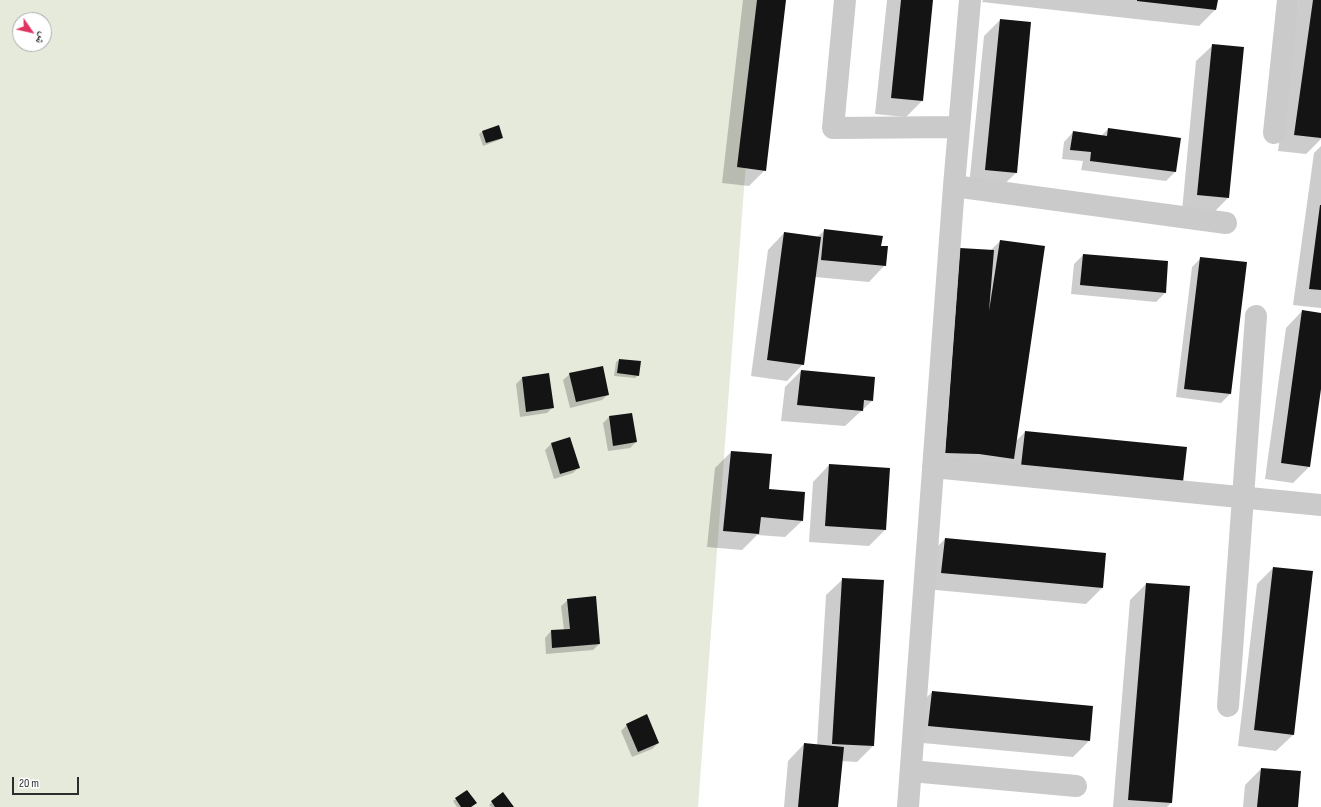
<!DOCTYPE html>
<meta charset="utf-8">
<style>
body{margin:0}
#map{position:relative;width:1321px;height:807px;overflow:hidden;background:#fff;font-family:"Sofia Sans Condensed","Noto Naskh Arabic",sans-serif}
canvas{display:block}
.north{position:absolute;left:12px;top:12px;width:40px;height:40px;box-sizing:border-box;background:#fff;border:1px solid #ababab;border-radius:50%;rotate:124deg;font-size:11px;font-weight:700;line-height:16px;text-align:center;color:#2d2d2d}
.north::after{content:'';display:block;margin:auto;width:14px;height:18px;background:#df3462;clip-path:polygon(50% 0,100% 100%,50% 72%,0 100%)}
.scale{position:absolute;left:12px;top:777px;width:67px;height:18px;box-sizing:border-box;border:2px solid #2d2d2d;border-top:0;padding-left:5px;font-size:12px;line-height:14px;white-space:nowrap;color:#2d2d2d;-webkit-text-stroke:3px #fff;paint-order:stroke}
</style>
<div id="map">
<canvas width="1321" height="807"></canvas>
<div class="north">ش</div>
<div class="scale">20 m</div>
</div>
<script>
const ctx = document.querySelector('canvas').getContext('2d');
ctx.lineJoin = 'round';
function paint(path, color) {
  ctx.fillStyle = color;
  ctx.fill(path, 'evenodd');
}
function shape(rows) {
  const path = new Path2D();
  for (const r of rows) {
    path.moveTo(r[0], r[1]);
    for (let i = 2; i < r.length; i += 2) path.lineTo(r[i], r[i + 1]);
  }
  return path;
}
function strokePath(path, color, width, dash) {
  ctx.strokeStyle = color;
  ctx.lineWidth = width;
  ctx.lineCap = dash ? 'butt' : 'round';
  ctx.setLineDash(dash || []);
  ctx.stroke(path);
}
paint(shape([
 [0,0,758,0,698,807,0,807],
 [20,20,44,20,44,44,20,44]
]), '#e6eadb');
paint(shape([
 [743,0,785,0,765,170,749,186,722,183],
 [887,0,932,0,922,101,906,117,875,114],
 [983,0,1217,0,1216,9,1199,26,982,2],
 [1299,0,1321,0,1321,139,1306,154,1278,151],
 [1000,20,1016,173,999,189,969,186,984,36],
 [1213,45,1228,198,1212,214,1182,211,1196,61],
 [498,126,502,137,499,140,483,146,479,134,482,132],
 [1108,129,1175,172,1166,181,1081,170,1083,161,1062,159,1064,142,1073,132,1101,136],
 [1321,146,1321,308,1320,308,1293,305,1314,153],
 [825,230,880,247,885,265,869,282,815,277,803,364,787,381,751,376,768,250,784,233,817,237],
 [1000,241,1015,442,1025,432,1182,481,929,469,990,251],
 [1083,255,1165,293,1156,302,1071,294,1074,264],
 [1201,258,1230,394,1221,403,1176,397,1192,267],
 [1302,311,1321,314,1321,382,1309,467,1293,483,1265,479,1286,328],
 [619,360,640,362,638,375,635,378,614,376,616,362],
 [801,371,872,401,845,426,781,421,785,387],
 [570,374,608,394,602,400,570,408,563,380],
 [548,375,553,407,547,413,520,417,516,384,522,378],
 [609,417,636,442,630,448,608,451,603,423],
 [570,438,579,467,573,473,554,479,545,450,551,444],
 [731,452,768,490,802,521,785,537,757,535,742,550,707,547,715,468],
 [829,465,885,530,869,546,809,542,813,482],
 [945,539,1102,588,1086,604,925,589,929,555],
 [1273,568,1293,735,1276,751,1238,746,1257,584],
 [843,579,883,581,873,746,857,762,841,761,837,807,784,807,788,761,804,744,817,745,826,595],
 [1146,584,1171,803,1167,807,1113,807,1130,600],
 [568,600,599,644,593,650,546,654,545,638,551,631,564,630,561,606],
 [932,692,1089,741,1073,757,912,742,916,708],
 [627,725,658,743,652,749,632,757,621,731],
 [1261,769,1297,807,1243,807,1245,785],
 [456,799,471,807,457,807,453,801],
 [492,802,513,807,491,807,489,805]
]), '#0003');
paint(shape([
 [757,0,786,0,766,171,737,167],
 [901,0,933,0,923,101,891,98],
 [1137,0,1218,0,1216,10,1137,1],
 [1313,0,1321,0,1321,138,1294,135],
 [1000,19,1031,22,1017,173,985,170],
 [1212,44,1244,47,1229,198,1197,195],
 [499,125,503,138,486,143,482,131],
 [1108,128,1181,138,1176,172,1090,161,1091,152,1070,150,1073,131,1107,136],
 [1320,205,1321,205,1321,290,1309,289],
 [824,229,883,236,881,246,888,246,886,266,821,260],
 [784,232,821,237,804,365,767,360],
 [1000,240,1045,246,1014,459,979,454,945,453,960,248,994,250,989,311],
 [1083,254,1168,261,1166,293,1080,285],
 [1200,257,1247,262,1231,394,1184,389],
 [1302,310,1321,313,1321,389,1310,467,1281,463],
 [619,359,641,361,639,376,617,373],
 [603,366,609,395,576,402,569,373],
 [801,370,875,377,873,401,864,400,863,411,797,405],
 [549,373,554,408,526,412,522,377],
 [632,413,637,442,613,446,609,416],
 [1025,431,1187,447,1183,482,1021,466],
 [570,437,580,468,560,474,551,443],
 [731,451,772,454,769,489,805,492,803,521,761,517,759,534,723,531],
 [829,464,890,468,886,530,825,526],
 [945,538,1106,553,1103,588,941,573],
 [1273,567,1313,571,1294,735,1254,730],
 [842,578,884,580,874,746,832,744],
 [1146,583,1190,586,1172,803,1128,800],
 [596,596,600,644,552,648,551,630,570,629,567,599],
 [932,691,1093,706,1090,741,928,726],
 [647,714,659,743,638,752,626,724],
 [804,743,844,747,838,807,798,807],
 [1261,768,1301,771,1298,807,1257,807],
 [467,790,477,803,471,807,461,807,455,798],
 [503,792,514,807,495,807,491,801]
]), '#141414');
strokePath(shape([
 [845,0,833,128,958,127],
 [1274,133,1288,0],
 [954,186,1226,223],
 [933,467,1321,505],
 [1228,706,1256,316],
 [911,771,1076,786],
 [908,807,954,186,970,0]
]), '#cacaca', 22);
</script>
